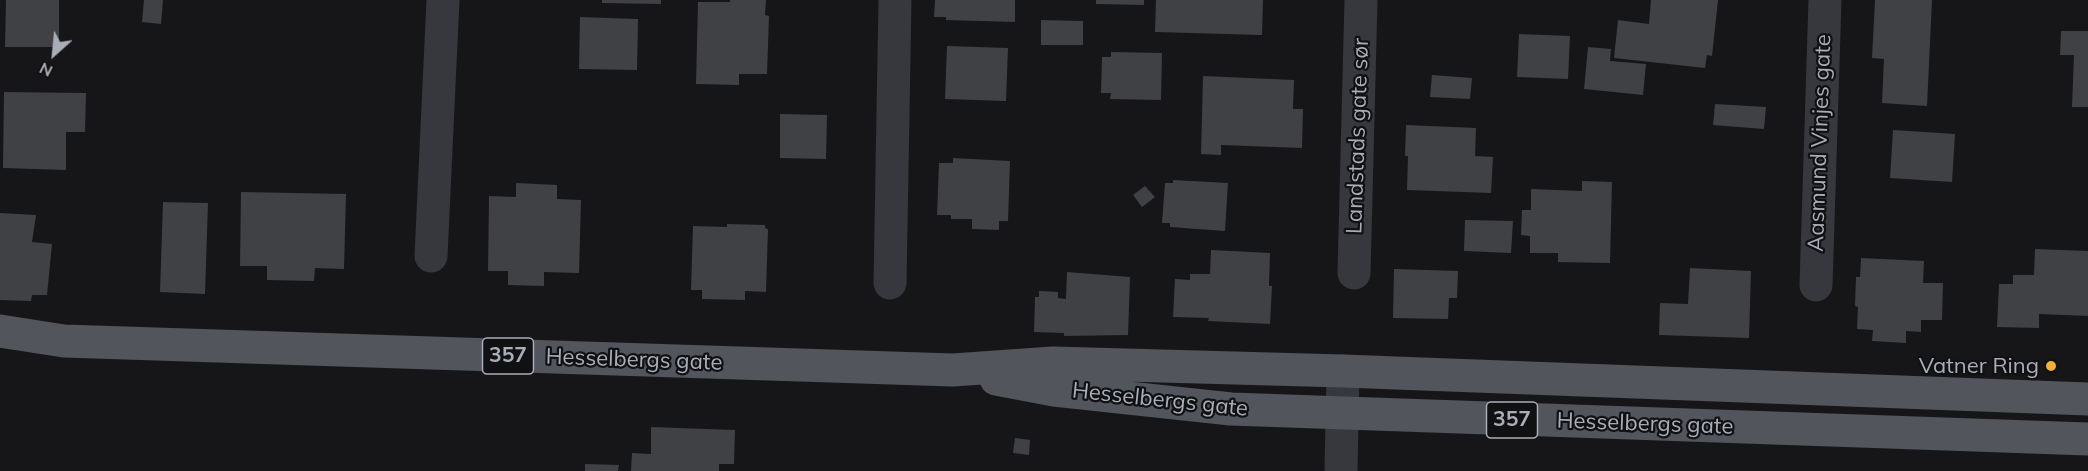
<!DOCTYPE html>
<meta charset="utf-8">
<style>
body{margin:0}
#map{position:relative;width:2088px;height:471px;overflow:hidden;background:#161618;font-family:Mulish,sans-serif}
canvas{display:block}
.north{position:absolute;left:24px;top:24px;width:60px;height:60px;-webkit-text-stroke:4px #111113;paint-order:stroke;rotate:207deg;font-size:16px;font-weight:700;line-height:24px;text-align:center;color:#a8adb8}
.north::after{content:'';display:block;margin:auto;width:21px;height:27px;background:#a8adb8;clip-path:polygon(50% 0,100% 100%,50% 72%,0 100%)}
</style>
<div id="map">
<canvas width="2088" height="471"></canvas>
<div class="north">N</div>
</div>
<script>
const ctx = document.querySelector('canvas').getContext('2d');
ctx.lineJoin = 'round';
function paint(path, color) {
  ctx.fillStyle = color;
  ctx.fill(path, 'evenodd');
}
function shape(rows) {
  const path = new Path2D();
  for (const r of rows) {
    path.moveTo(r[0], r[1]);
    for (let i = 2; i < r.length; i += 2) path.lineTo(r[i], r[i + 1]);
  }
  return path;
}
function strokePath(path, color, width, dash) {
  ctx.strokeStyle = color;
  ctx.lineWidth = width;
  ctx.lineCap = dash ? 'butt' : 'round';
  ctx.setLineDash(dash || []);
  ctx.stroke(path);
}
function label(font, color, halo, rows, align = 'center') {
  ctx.font = font + ' Mulish,sans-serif';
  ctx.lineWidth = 4.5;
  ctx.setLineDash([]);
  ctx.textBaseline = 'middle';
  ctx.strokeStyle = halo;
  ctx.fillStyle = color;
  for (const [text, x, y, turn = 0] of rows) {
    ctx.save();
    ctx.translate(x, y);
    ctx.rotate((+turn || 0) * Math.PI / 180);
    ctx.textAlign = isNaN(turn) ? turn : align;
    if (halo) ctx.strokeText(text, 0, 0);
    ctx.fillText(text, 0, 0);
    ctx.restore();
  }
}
paint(shape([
 [6,0,59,0,59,47,5,47],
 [144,0,163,0,161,24,142,22],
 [602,0,661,0,661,4,602,3],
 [730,0,766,0,765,15,769,16,767,74,739,74,739,85,696,84,698,2,730,2],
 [935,0,1015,0,1015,22,946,20,946,17,934,17],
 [1096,0,1144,0,1144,5,1096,4],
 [1156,0,1263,0,1262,35,1155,32],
 [1651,0,1718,0,1712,56,1707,55,1705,68,1614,58,1618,20,1649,24],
 [1875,0,1932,0,1927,106,1882,103,1884,59,1872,58],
 [580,17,638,19,637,70,579,69],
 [1041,20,1083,21,1083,45,1041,45],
 [2061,31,2088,31,2088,107,2072,107,2074,55,2060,55],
 [1519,34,1570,36,1568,79,1517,77],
 [947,46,1008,48,1006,101,945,99],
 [1588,47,1611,49,1610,61,1646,64,1643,95,1584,89],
 [1111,52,1162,53,1161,100,1110,99,1111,93,1101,93,1102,57,1111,57],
 [1432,75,1472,78,1470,99,1430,97],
 [1203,76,1294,80,1293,109,1303,109,1302,148,1221,145,1221,155,1201,154],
 [4,92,86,93,85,132,66,132,66,170,3,168],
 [1715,104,1766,107,1764,129,1713,125],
 [780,114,827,115,826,159,780,158],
 [1406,125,1476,128,1475,156,1493,157,1491,193,1407,190,1408,156,1405,156],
 [1893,130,1955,134,1952,182,1890,178],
 [953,158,1010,161,1008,221,999,221,999,230,972,229,972,219,951,219,951,215,937,215,939,163,953,163],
 [1173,180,1228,183,1225,231,1170,227,1170,223,1162,223,1165,183,1173,183],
 [1582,181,1612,182,1610,263,1558,262,1558,253,1530,253,1530,236,1521,235,1522,210,1531,210,1531,189,1582,191],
 [516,183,557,185,557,199,581,200,579,273,544,272,544,286,508,285,508,271,488,271,489,196,516,197],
 [1145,186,1155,197,1142,207,1133,195],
 [241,192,346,194,344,269,315,268,314,281,267,280,267,266,240,266],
 [163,202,208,203,205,294,160,292],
 [0,213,36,215,32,242,52,244,47,295,32,295,31,301,0,300],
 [1465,220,1513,221,1511,253,1464,251],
 [727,224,765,225,765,228,768,229,766,292,745,291,745,300,702,299,702,290,691,290,693,226,727,227],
 [2035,249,2088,251,2088,316,2039,314,2039,328,1997,327,1999,284,2013,284,2013,275,2034,275],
 [1211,250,1270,253,1269,286,1272,286,1270,324,1208,321,1209,318,1173,317,1175,279,1190,280,1190,274,1210,274],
 [1861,258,1924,261,1923,283,1943,283,1942,320,1921,320,1921,332,1906,331,1906,343,1872,341,1873,330,1857,329,1858,307,1855,306,1856,277,1860,277],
 [1690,268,1751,271,1749,338,1659,335,1660,303,1688,304],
 [1394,269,1458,271,1457,298,1449,298,1448,319,1393,318],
 [1067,272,1130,277,1128,335,1064,336,1064,333,1034,332,1035,297,1039,297,1039,291,1058,292,1058,298,1066,299],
 [651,427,735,430,734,464,719,464,719,471,631,471,632,453,651,454],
 [1015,438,1030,440,1029,455,1013,453],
 [585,464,619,465,618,471,585,471]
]), '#404145');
strokePath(shape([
 [431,256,443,0],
 [1354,273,1361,0],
 [890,283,895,0],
 [1816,285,1825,0]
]), '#37383d', 33);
strokePath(shape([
 [1341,471,1343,371]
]), '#37383d', 33);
strokePath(shape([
 [0,331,64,341,953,370,1053,363,1343,371,2088,399],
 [996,379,1054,390,1231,409,2088,439]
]), '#53555c', 33);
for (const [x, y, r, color] of [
 [2051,366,6,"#f2b134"]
]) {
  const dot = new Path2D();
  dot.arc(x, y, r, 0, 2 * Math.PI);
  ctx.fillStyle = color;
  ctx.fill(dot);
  strokePath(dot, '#111113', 2);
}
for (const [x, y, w] of [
 [508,356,51],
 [1512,420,51]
]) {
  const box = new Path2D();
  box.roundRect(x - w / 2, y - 18, w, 36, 4.5);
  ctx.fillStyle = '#111113';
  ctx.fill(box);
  strokePath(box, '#a8adb8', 1.5);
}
label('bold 21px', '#a8adb8', null, [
 ["357",508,356],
 ["357",1512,420]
]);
label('22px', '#a8adb8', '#111113', [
 ["Landstads gate sør",1358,136,-88],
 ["Aasmund Vinjes gate",1820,143,-88],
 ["Hesselbergs gate",634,360,2],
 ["Hesselbergs gate",1160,400,6],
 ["Hesselbergs gate",1645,424,2]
]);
label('22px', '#a8adb8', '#111113', [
 ["Vatner Ring",2039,366]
], 'right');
</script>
